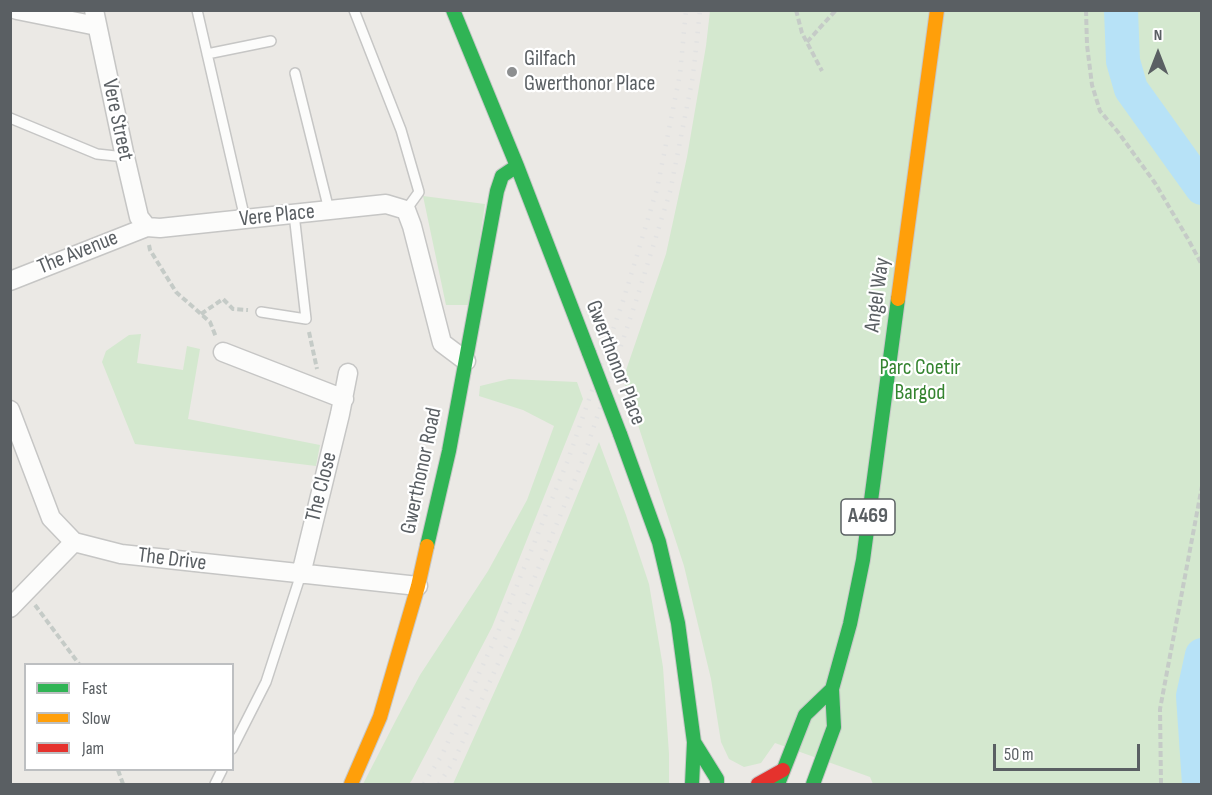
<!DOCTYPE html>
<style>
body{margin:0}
#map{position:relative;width:1212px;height:795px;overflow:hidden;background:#ebe9e5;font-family:"Sofia Sans Condensed",sans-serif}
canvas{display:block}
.frame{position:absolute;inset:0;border:12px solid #5a5f63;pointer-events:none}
.legend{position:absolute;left:24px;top:663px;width:210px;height:108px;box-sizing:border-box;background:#fff;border:2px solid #bdbfc1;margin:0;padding:8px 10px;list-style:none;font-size:18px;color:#5a5f63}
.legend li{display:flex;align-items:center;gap:12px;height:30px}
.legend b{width:30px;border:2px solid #bdbfc1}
.north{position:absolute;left:1128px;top:24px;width:60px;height:60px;-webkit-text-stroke:4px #fff;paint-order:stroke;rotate:0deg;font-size:16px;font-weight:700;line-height:24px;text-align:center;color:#5a5f63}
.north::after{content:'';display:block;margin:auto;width:21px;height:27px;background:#5a5f63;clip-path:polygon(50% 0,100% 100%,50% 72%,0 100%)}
.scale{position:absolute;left:993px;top:744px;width:147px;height:27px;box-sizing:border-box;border:3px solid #5a5f63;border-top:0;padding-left:8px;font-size:18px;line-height:21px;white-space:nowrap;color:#5a5f63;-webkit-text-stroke:4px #fff;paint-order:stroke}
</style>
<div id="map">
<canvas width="1212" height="795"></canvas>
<div class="frame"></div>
<ul class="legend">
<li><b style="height:8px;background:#30b455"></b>Fast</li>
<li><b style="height:8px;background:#ff9f0a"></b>Slow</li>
<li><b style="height:8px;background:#e5322d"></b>Jam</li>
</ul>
<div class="north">N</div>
<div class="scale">50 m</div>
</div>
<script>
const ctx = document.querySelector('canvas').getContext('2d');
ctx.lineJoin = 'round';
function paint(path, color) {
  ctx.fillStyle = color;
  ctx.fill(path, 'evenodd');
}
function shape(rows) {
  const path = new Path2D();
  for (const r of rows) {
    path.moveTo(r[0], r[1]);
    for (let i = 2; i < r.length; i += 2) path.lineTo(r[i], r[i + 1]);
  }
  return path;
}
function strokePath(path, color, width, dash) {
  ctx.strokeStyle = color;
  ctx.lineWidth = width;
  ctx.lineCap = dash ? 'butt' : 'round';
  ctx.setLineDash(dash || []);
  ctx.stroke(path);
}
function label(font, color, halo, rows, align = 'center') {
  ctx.font = font + ' "Sofia Sans Condensed",sans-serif';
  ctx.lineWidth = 4.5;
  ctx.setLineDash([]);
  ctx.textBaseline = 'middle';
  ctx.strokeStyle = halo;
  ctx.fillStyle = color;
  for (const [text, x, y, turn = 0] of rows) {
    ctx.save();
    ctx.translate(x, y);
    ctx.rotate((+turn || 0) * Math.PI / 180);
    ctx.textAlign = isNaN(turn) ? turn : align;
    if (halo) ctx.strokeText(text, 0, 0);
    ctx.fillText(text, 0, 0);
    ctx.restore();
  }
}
paint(shape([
 [710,11,1201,11,1201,784,873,784,870,777,775,743,761,763,744,767,729,759,721,742,711,679,684,566,623,379,666,254,687,157,706,46],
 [423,196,485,204,470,305,446,305],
 [141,334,137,363,183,370,187,346,200,349,188,419,320,445,316,466,135,444,102,362,106,351,129,335],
 [509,379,577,382,583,399,492,627,412,780,409,784,363,784,396,720,420,675,488,571,527,500,554,426,523,410,479,396,480,386],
 [599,442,626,515,649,584,663,667,669,754,669,784,453,784,520,635]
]), '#d4e8cf');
strokePath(shape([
 [1121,10,1123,61,1131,89,1202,188],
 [1199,784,1193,696,1202,655]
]), '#b7e2f7', 34);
const lane = shape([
 [197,10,245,219],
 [354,10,401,130,419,192,406,210],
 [207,54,271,41],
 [295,73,329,210],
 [10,118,97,154,125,157],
 [261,312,306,319,294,214],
 [232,749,266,682,301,574],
 [215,784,222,770]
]);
const street = shape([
 [17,10,97,26],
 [94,10,125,157,139,217,147,227],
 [10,281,147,227,160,228,386,204,406,210,412,226,442,343,466,361],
 [223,352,344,399],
 [10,410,51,518,74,542,121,554,418,586],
 [301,574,340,414,348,373],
 [10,608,74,542]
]);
const fast = shape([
 [453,10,517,166,589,353],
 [620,434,659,542,678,623,694,742,692,784],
 [427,546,449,451,497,191,502,176,517,166],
 [694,742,717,779,717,784],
 [778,784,805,715,832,689],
 [813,784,834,727,832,689,850,624,863,560,898,299]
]);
const slow = shape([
 [898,299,937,10],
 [351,784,380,717,418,586,427,546]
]);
const jam = shape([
 [758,784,783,770]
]);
strokePath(lane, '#c6c6c5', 12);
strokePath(street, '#c6c6c5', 21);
strokePath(fast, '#c7c7c7', 16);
strokePath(slow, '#c7c7c7', 16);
strokePath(jam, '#c7c7c7', 16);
strokePath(shape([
 [796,10,802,33,822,71],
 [1086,10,1087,45,1092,85,1100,111,1118,132,1155,183,1188,239,1202,265],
 [807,42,836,10],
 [149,245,150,250,176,292,210,322,216,337],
 [201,314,223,299,233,309,248,310],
 [309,332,317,369],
 [35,605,79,664],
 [118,770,123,784],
 [1161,784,1160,709,1202,486]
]), '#c5cbc7', 4, [6, 3]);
strokePath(lane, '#fcfcfb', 9);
strokePath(street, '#fcfcfb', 18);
strokePath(fast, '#30b455', 14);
strokePath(slow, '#ff9f0a', 14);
strokePath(jam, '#e5322d', 14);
strokePath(shape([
 [424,784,442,755,498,632,568,460,624,298,657,189,680,74,686,10],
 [439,784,454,761,510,637,581,465,636,301,670,192,693,76,700,10]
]), '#e2e2e2', 4.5, [1.5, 8]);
const fastBridge = shape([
 [589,353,620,434]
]);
strokePath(fastBridge, '#c7c7c7', 16, []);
strokePath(fastBridge, '#30b455', 14);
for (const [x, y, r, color] of [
 [512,72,6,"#8d8f90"]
]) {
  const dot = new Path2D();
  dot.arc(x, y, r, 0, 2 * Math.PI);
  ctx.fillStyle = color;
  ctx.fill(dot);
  strokePath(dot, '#fff', 2);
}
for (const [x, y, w] of [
 [868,517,54]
]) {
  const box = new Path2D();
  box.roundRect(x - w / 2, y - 18, w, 36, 4.5);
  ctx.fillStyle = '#fff';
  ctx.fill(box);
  strokePath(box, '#5a5f63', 1.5);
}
label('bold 21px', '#5a5f63', null, [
 ["A469",868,517]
]);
label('22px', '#5a5f63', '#fff', [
 ["Gilfach",524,59],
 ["Gwerthonor Place",524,84]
], 'left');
label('22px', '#5a5f63', '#fff', [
 ["Vere Street",117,120,78],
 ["Vere Place",277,216,-6],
 ["The Avenue",78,253,-22],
 ["Angel Way",878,295,-82],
 ["Gwerthonor Place",615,363,69],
 ["Gwerthonor Road",422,471,-78],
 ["The Close",322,487,-76],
 ["The Drive",172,560,7]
]);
label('22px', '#358430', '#fff', [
 ["Parc Coetir",920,368],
 ["Bargod",920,393]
]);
</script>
